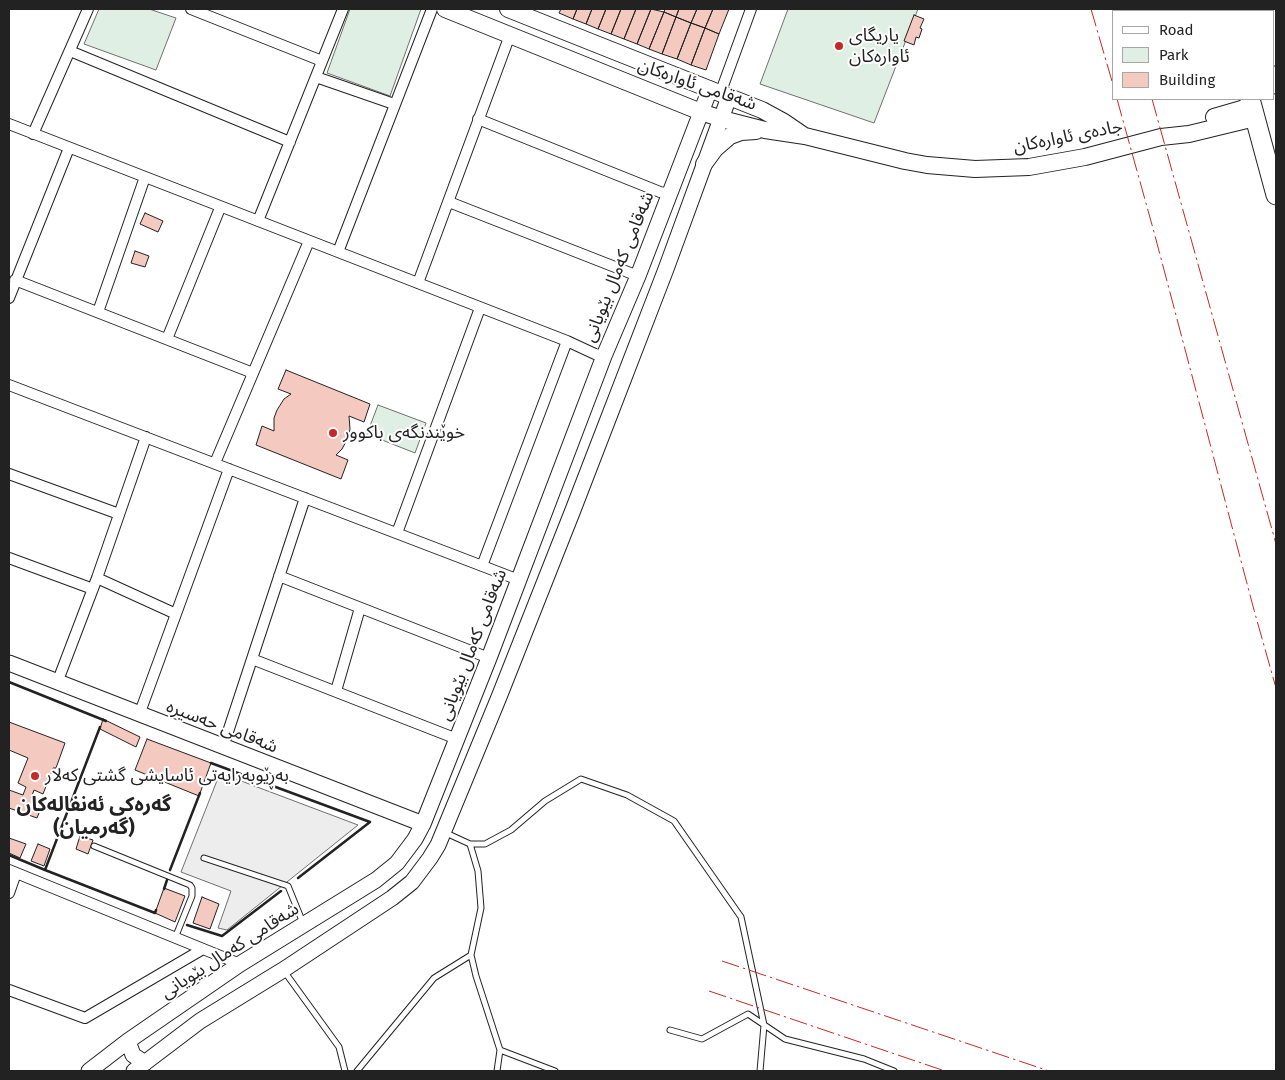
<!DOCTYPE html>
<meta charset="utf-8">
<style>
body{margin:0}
#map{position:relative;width:1285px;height:1080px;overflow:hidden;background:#fff;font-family:"Fira Sans",sans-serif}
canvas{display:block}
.frame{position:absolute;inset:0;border:10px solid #222;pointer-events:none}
.legend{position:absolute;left:1112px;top:10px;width:162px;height:90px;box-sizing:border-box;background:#fff;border:1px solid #a7a7a7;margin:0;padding:6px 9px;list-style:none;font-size:15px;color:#222}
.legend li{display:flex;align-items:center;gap:10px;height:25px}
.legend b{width:25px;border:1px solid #a7a7a7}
</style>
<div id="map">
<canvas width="1285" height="1080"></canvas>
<div class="frame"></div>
<ul class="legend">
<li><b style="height:6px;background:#fff"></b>Road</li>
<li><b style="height:14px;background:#e0efe3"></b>Park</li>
<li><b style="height:14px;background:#f3c9c0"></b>Building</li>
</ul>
</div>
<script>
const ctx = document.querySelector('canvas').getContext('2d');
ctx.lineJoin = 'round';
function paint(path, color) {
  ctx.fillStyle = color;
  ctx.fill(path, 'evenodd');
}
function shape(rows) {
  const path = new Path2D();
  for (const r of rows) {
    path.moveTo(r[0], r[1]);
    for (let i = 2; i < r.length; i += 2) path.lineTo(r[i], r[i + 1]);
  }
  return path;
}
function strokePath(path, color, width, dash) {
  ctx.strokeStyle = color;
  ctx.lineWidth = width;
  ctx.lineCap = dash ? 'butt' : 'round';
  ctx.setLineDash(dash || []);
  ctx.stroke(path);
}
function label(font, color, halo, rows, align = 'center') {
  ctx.font = font + ' "Fira Sans","Noto Sans Arabic",sans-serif';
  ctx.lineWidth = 4;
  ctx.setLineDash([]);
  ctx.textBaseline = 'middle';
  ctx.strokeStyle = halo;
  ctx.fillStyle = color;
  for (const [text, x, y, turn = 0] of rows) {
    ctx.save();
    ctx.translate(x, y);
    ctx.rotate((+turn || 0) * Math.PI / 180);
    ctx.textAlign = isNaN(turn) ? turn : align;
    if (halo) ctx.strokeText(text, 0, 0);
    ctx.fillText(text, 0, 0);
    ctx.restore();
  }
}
const green = shape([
 [99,9,149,9,176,18,156,70,84,44,99,9],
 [350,9,421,9,390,96,327,73,350,9],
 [788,9,918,9,874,123,760,84,788,9],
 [378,405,426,423,415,453,367,434,378,405]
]);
paint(green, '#e0efe3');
strokePath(green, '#6f6f6f', 1);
const parking = shape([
 [220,773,358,825,227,930,218,928,231,891,181,872,220,773]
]);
paint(parking, '#ededed');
strokePath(parking, '#6f6f6f', 1);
const building = shape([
 [561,9,577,9,573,19,559,13,561,9],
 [577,9,592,9,586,24,573,19,577,9],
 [592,9,606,9,598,29,586,24,592,9],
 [606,9,621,9,611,34,598,29,606,9],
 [621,9,636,9,624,39,611,34,621,9],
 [636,9,651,9,637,44,624,39,636,9],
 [651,9,664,12,649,49,637,44,651,9],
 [665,9,679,9,676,17,664,12,665,9],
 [679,9,697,9,691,23,676,17,679,9],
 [697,9,713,9,705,28,691,23,697,9],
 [713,9,729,9,719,34,705,28,713,9],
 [664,12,676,17,662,54,649,49,664,12],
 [914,15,924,19,920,28,922,29,919,38,916,37,914,45,904,41,914,15],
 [676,17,691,23,677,59,662,54,676,17],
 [691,23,705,28,691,65,677,59,691,23],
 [705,28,719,34,706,70,691,65,705,28],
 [145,213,163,221,158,232,140,224,145,213],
 [135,251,149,256,145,267,131,263,135,251],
 [286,370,370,404,364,422,349,416,350,429,348,438,342,449,336,455,348,460,341,479,256,445,262,426,274,431,274,418,277,410,284,399,291,394,278,389,286,370],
 [103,719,140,737,136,747,100,729,103,719],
 [9,722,65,743,56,768,53,768,43,794,34,790,31,798,43,803,37,818,9,808,9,790,23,795,26,787,18,783,28,758,9,750,9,722],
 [147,739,211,763,199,796,135,770,147,739],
 [80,836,93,840,88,854,76,849,80,836],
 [9,838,26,844,20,858,9,853,9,838],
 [38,844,50,849,44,866,31,861,38,844],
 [164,888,185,896,175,922,155,913,164,888],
 [202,897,219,904,210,929,193,923,202,897]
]);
paint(building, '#f3c9c0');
strokePath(building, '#222', 1);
const lane = shape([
 [446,833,470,844,478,871,481,908,471,955,476,976,500,1050,497,1071],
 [470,844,485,844,511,830,545,801,581,779,627,795,674,821,741,917,764,1025,760,1071],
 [94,846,190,885,192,888,192,896,175,938],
 [204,858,288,886,303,923],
 [284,971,339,1047,345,1071],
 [670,1030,702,1039,748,1014,785,1039,864,1059,894,1071],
 [500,1050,555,1071],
 [357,1071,434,978,471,955]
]);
const street = shape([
 [191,9,322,61],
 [70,51,290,142],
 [316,77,394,104],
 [720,94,751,9],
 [478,119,660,192,669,194],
 [9,124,567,341,595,354,604,356],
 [33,134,88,9],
 [449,202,638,276],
 [258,221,343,9],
 [338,252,432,9],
 [15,280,253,373],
 [418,283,510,35],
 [9,298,69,148],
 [98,312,145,177],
 [167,339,220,208],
 [9,385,519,580],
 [215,463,309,241],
 [9,474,119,514],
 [397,533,480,308],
 [9,558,93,589],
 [482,566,567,341],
 [279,576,489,658],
 [97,578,176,614],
 [252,659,457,739],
 [57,683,97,578,146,437],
 [336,691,360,608],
 [139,715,229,469],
 [223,747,305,498],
 [9,870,240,964],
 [9,893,16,873],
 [9,990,85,1018,203,949]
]);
const secondary = shape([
 [9,663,423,824],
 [128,1041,133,1055,145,1063],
 [89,1071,128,1041,240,964,376,880,397,863,415,839,423,824,489,658,604,356,638,276,710,89],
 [134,1071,200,1021,283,970,392,898,412,882,430,858,438,845,499,697,573,510,666,269,729,97]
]);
const primary = shape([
 [445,9,701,112,722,119,765,130,805,136,905,161,927,165,975,169,1029,167,1085,157,1161,137,1189,134,1255,118],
 [508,9,762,110,784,122,803,135],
 [1214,117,1252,106],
 [704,164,715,149,730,136,741,132,756,131]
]);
const highway = shape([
 [1225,9,1226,11],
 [1255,9,1255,11],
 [1274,76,1276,84],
 [1250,99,1276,195]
]);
strokePath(lane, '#222', 7);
strokePath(street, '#222', 12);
strokePath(secondary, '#222', 17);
strokePath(primary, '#222', 18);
strokePath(highway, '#222', 21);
strokePath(lane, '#fff', 5);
strokePath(street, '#fff', 10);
strokePath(secondary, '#fff', 15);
strokePath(primary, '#fff', 16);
strokePath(highway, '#fff', 19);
strokePath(shape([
 [9,682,106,721],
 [211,763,370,822,298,878],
 [9,855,45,870,100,727],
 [45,870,155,913,156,910],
 [170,870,200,793],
 [164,889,167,880],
 [187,925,222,936,281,891]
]), '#222', 2.5);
strokePath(shape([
 [1091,9,1114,88],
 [1126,9,1127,11],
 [1117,99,1154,232,1254,610,1276,688],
 [1152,99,1276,544],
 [722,961,1049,1071],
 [709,991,945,1071]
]), '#c62828', 1, [18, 4, 2.5, 4]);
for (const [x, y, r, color] of [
 [839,46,5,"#c62828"],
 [333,433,5,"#c62828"],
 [35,776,5,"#c62828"]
]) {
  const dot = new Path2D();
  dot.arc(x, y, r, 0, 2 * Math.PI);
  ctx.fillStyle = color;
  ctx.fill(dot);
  strokePath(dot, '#fff', 2);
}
label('18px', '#222', '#fff', [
 ["یاریگای",849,36],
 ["ئاوارەکان",849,57],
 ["خوێندنگەی باکوور",343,433],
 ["بەڕێوبەرایەتی ئاسایشی گشتی کەلار",45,776]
], 'left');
label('18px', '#222', '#fff', [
 ["شەقامی ئاوارەکان",697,85,19],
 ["جادەی ئاوارەکان",1068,137,-11],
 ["شەقامی کەمال بێویانی",619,267,-68],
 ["شەقامی کەمال بێویانی",473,645,-69],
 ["شەقامی حەسیرە",222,727,21],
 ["شەقامی کەمال بێویانی",230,951,-33]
]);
label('bold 20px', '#222', '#fff', [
 ["گەرەکی ئەنفالەکان",94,805],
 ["(گەرمیان)",94,828]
]);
</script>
